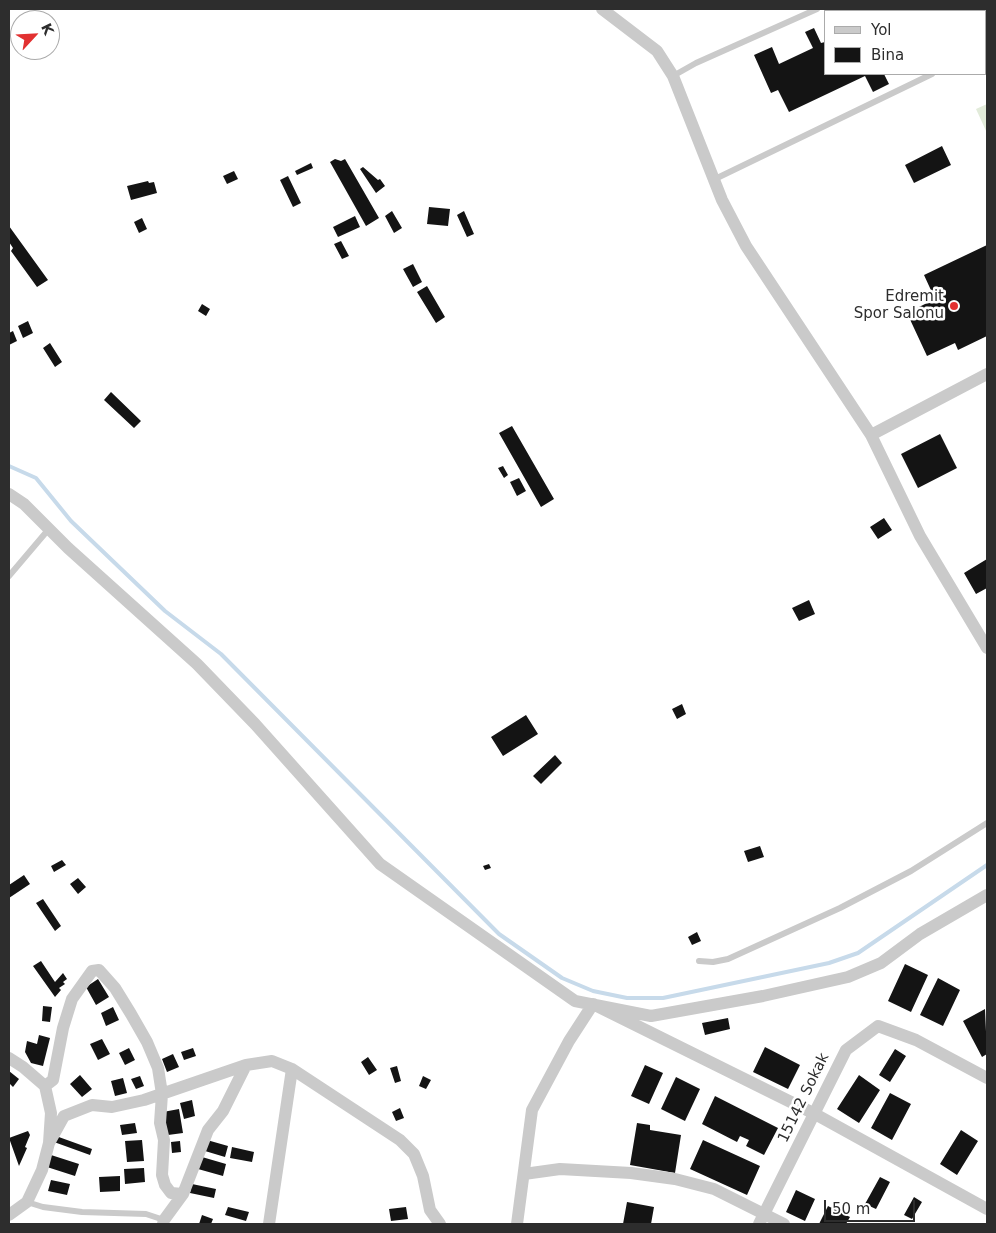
<!DOCTYPE html>
<style>
body{margin:0}
#map{position:relative;width:996px;height:1233px;overflow:hidden;background:#fff;font-family:"DejaVu Sans",sans-serif}
canvas{display:block}
.frame{position:absolute;inset:0;border:10px solid #2d2d2d;pointer-events:none}
.legend{position:absolute;left:824px;top:10px;width:162px;height:65px;box-sizing:border-box;background:#fff;border:1px solid #ababab;margin:0;padding:6px 9px;list-style:none;font-size:15px;color:#2d2d2d}
.legend li{display:flex;align-items:center;gap:10px;height:25px}
.legend b{width:25px;border:1px solid #ababab}
.north{position:absolute;left:10px;top:10px;width:50px;height:50px;box-sizing:border-box;background:#fff;border:1px solid #ababab;border-radius:50%;rotate:65deg;font-size:14px;font-weight:700;line-height:20px;text-align:center;color:#2d2d2d}
.north::after{content:'';display:block;margin:auto;width:18px;height:22px;background:#e23131;clip-path:polygon(50% 0,100% 100%,50% 72%,0 100%)}
.scale{position:absolute;left:824px;top:1200px;width:91px;height:22px;box-sizing:border-box;border:2px solid #2d2d2d;border-top:0;padding-left:6px;font-size:15px;line-height:18px;white-space:nowrap;color:#2d2d2d;-webkit-text-stroke:4px #fff;paint-order:stroke}
</style>
<div id="map">
<canvas width="996" height="1233"></canvas>
<div class="frame"></div>
<ul class="legend">
<li><b style="height:6px;background:#cacaca"></b>Yol</li>
<li><b style="height:14px;background:#141414"></b>Bina</li>
</ul>
<div class="north">K</div>
<div class="scale">50 m</div>
</div>
<script>
const ctx = document.querySelector('canvas').getContext('2d');
ctx.lineJoin = 'round';
function paint(path, color) {
  ctx.fillStyle = color;
  ctx.fill(path, 'evenodd');
}
function shape(rows) {
  const path = new Path2D();
  for (const r of rows) {
    path.moveTo(r[0], r[1]);
    for (let i = 2; i < r.length; i += 2) path.lineTo(r[i], r[i + 1]);
  }
  return path;
}
function strokePath(path, color, width, dash) {
  ctx.strokeStyle = color;
  ctx.lineWidth = width;
  ctx.lineCap = dash ? 'butt' : 'round';
  ctx.setLineDash(dash || []);
  ctx.stroke(path);
}
function label(font, color, halo, rows, align = 'center') {
  ctx.font = font + ' "DejaVu Sans",sans-serif';
  ctx.lineWidth = 5;
  ctx.setLineDash([]);
  ctx.textBaseline = 'middle';
  ctx.strokeStyle = halo;
  ctx.fillStyle = color;
  for (const [text, x, y, turn = 0] of rows) {
    ctx.save();
    ctx.translate(x, y);
    ctx.rotate((+turn || 0) * Math.PI / 180);
    ctx.textAlign = isNaN(turn) ? turn : align;
    if (halo) ctx.strokeText(text, 0, 0);
    ctx.fillText(text, 0, 0);
    ctx.restore();
  }
}
paint(shape([
 [987,104,987,133,976,109]
]), '#e2ebda');
strokePath(shape([
 [9,466,36,478,71,521,165,611,221,654,499,934,562,978,593,991,627,998,663,998,829,963,858,953,987,865]
]), '#c7daea', 4);
paint(shape([
 [910,9,928,9,929,11,911,11],
 [931,9,948,9,949,11,933,11],
 [814,28,821,43,825,42,825,74,884,74,889,84,873,92,865,76,789,112,778,90,771,93,754,55,772,47,779,64,813,48,805,32],
 [942,146,951,165,914,183,905,165],
 [335,159,341,161,345,159,379,218,366,226,330,162],
 [311,163,313,168,297,175,295,171],
 [363,167,378,180,380,179,385,186,376,193,360,169],
 [234,171,238,179,227,184,223,176],
 [288,176,301,203,293,207,280,180],
 [148,181,149,183,154,182,157,193,131,200,127,186],
 [429,207,450,209,448,226,427,224],
 [392,211,402,228,394,233,385,216],
 [464,211,474,234,467,237,457,215],
 [355,216,360,227,338,237,333,227],
 [142,218,147,229,139,233,134,222],
 [9,226,48,280,37,287,11,251,13,248,9,242],
 [341,241,349,256,342,259,334,244],
 [987,245,987,336,958,350,955,343,927,356,907,313,935,299,924,275],
 [413,264,422,282,413,287,403,269],
 [427,286,445,317,436,323,417,292],
 [202,304,210,309,206,316,198,311],
 [28,321,33,333,23,338,18,326],
 [13,331,17,341,9,345,9,333],
 [50,343,62,362,55,367,43,348],
 [111,392,141,421,134,428,104,400],
 [512,426,554,499,541,507,499,433],
 [940,434,957,468,918,488,901,454],
 [503,466,508,475,504,478,498,468],
 [519,478,526,491,517,496,510,482],
 [884,518,892,530,878,539,870,527],
 [987,559,987,588,976,594,964,573],
 [809,600,815,614,799,621,792,608],
 [682,704,686,714,677,719,672,709],
 [526,715,538,734,503,756,491,737],
 [555,755,562,763,541,784,533,776],
 [760,846,764,857,748,862,744,851],
 [62,860,66,865,54,872,51,866],
 [489,864,491,868,485,870,483,866],
 [24,875,30,884,9,898,9,885],
 [78,878,86,887,78,894,70,884],
 [43,899,61,926,55,931,36,903],
 [697,932,701,941,692,945,688,937],
 [41,961,55,982,63,973,67,979,63,982,65,984,59,988,61,990,55,997,33,966],
 [905,964,928,975,911,1012,888,1001],
 [938,978,960,990,943,1026,920,1015],
 [98,979,109,997,96,1005,86,987],
 [43,1006,52,1007,50,1022,42,1021],
 [113,1007,119,1020,106,1026,101,1013],
 [985,1009,987,1054,982,1057,963,1021],
 [728,1018,730,1029,705,1035,702,1023],
 [39,1035,50,1038,43,1066,31,1063,25,1052,27,1041,37,1044],
 [102,1039,110,1054,98,1060,90,1044],
 [765,1047,800,1065,788,1089,753,1072],
 [129,1048,135,1060,125,1065,119,1053],
 [193,1048,196,1056,184,1060,181,1052],
 [895,1049,906,1056,890,1082,879,1075],
 [173,1054,179,1067,167,1072,162,1059],
 [368,1057,377,1070,369,1075,361,1062],
 [645,1065,663,1073,649,1104,631,1096],
 [397,1066,401,1081,395,1083,390,1068],
 [9,1071,19,1079,13,1087,9,1083],
 [80,1075,92,1089,82,1097,70,1084],
 [859,1075,880,1090,859,1123,837,1109],
 [140,1076,144,1086,136,1089,131,1079],
 [423,1076,431,1080,426,1089,419,1086],
 [676,1077,700,1089,685,1121,661,1109],
 [123,1078,127,1093,115,1096,111,1081],
 [890,1093,911,1104,892,1140,871,1128],
 [715,1096,778,1128,764,1155,746,1146,749,1140,740,1136,737,1142,702,1124],
 [192,1100,195,1116,184,1119,180,1103],
 [400,1108,404,1118,396,1121,392,1112],
 [179,1109,183,1133,168,1135,163,1112],
 [135,1123,137,1133,122,1135,120,1125],
 [637,1123,650,1125,650,1130,681,1135,675,1173,630,1165],
 [961,1130,978,1141,957,1175,940,1164],
 [28,1131,30,1135,25,1147,27,1148,19,1166,9,1138],
 [56,1136,92,1149,90,1155,54,1142],
 [142,1140,144,1161,127,1162,125,1141],
 [207,1140,228,1146,225,1157,205,1151],
 [703,1140,760,1166,747,1195,690,1169],
 [180,1141,181,1152,172,1153,171,1142],
 [232,1147,254,1152,252,1162,230,1158],
 [51,1155,79,1164,75,1176,47,1167],
 [202,1157,226,1164,223,1176,198,1169],
 [144,1168,145,1182,125,1184,124,1169],
 [120,1176,120,1191,100,1192,99,1177],
 [880,1177,890,1182,876,1209,865,1204],
 [51,1180,70,1184,67,1195,48,1191],
 [192,1184,216,1189,214,1198,190,1193],
 [796,1190,815,1199,805,1221,786,1212],
 [914,1197,922,1202,912,1219,904,1215],
 [627,1202,654,1207,651,1224,623,1224],
 [828,1206,850,1217,846,1224,819,1224],
 [228,1207,249,1212,246,1221,225,1215],
 [406,1207,408,1219,391,1221,389,1209],
 [202,1215,213,1219,211,1224,199,1224]
]), '#141414');
strokePath(shape([
 [985,48,987,47],
 [673,76,696,63,817,9],
 [715,179,932,74],
 [9,576,48,530],
 [699,961,713,962,728,959,840,908,911,871,987,823],
 [27,1202,43,1207,82,1212,146,1214,164,1220]
]), '#cacaca', 6);
strokePath(shape([
 [602,9,657,51,673,76,722,200,746,246,871,435,920,536,987,648],
 [871,435,987,374],
 [9,494,24,504,68,548,197,664,255,724,380,864,575,1001,651,1016,763,996,848,977,881,963,920,934,987,895],
 [9,1058,23,1067,45,1086,51,1113,49,1143,42,1170,27,1202,9,1215],
 [45,1086,53,1080,63,1028,72,999,92,971,99,970,115,988,131,1014,147,1042,158,1068,162,1094,160,1123,164,1140,162,1175,165,1185,171,1193,183,1194],
 [49,1143,64,1116,92,1105,112,1107,144,1100,246,1065,272,1061,292,1069,400,1140,414,1154,423,1176,430,1210,440,1224],
 [524,1174,560,1169,631,1173,675,1179,714,1189,784,1224],
 [163,1224,164,1220,183,1194,208,1130,223,1111,246,1065],
 [269,1224,292,1069],
 [517,1224,532,1110,569,1041,593,1004,815,1114,987,1209],
 [759,1224,846,1050,878,1026,916,1040,987,1078]
]), '#cacaca', 12);
for (const [x, y, r, color] of [
 [954,306,5,"#e23131"]
]) {
  const dot = new Path2D();
  dot.arc(x, y, r, 0, 2 * Math.PI);
  ctx.fillStyle = color;
  ctx.fill(dot);
  strokePath(dot, '#fff', 2);
}
label('15px', '#2d2d2d', '#fff', [
 ["Edremit",944,297],
 ["Spor Salonu",944,314]
], 'right');
label('15px', '#2d2d2d', '#fff', [
 ["15142 Sokak",804,1098,-64]
]);
</script>
